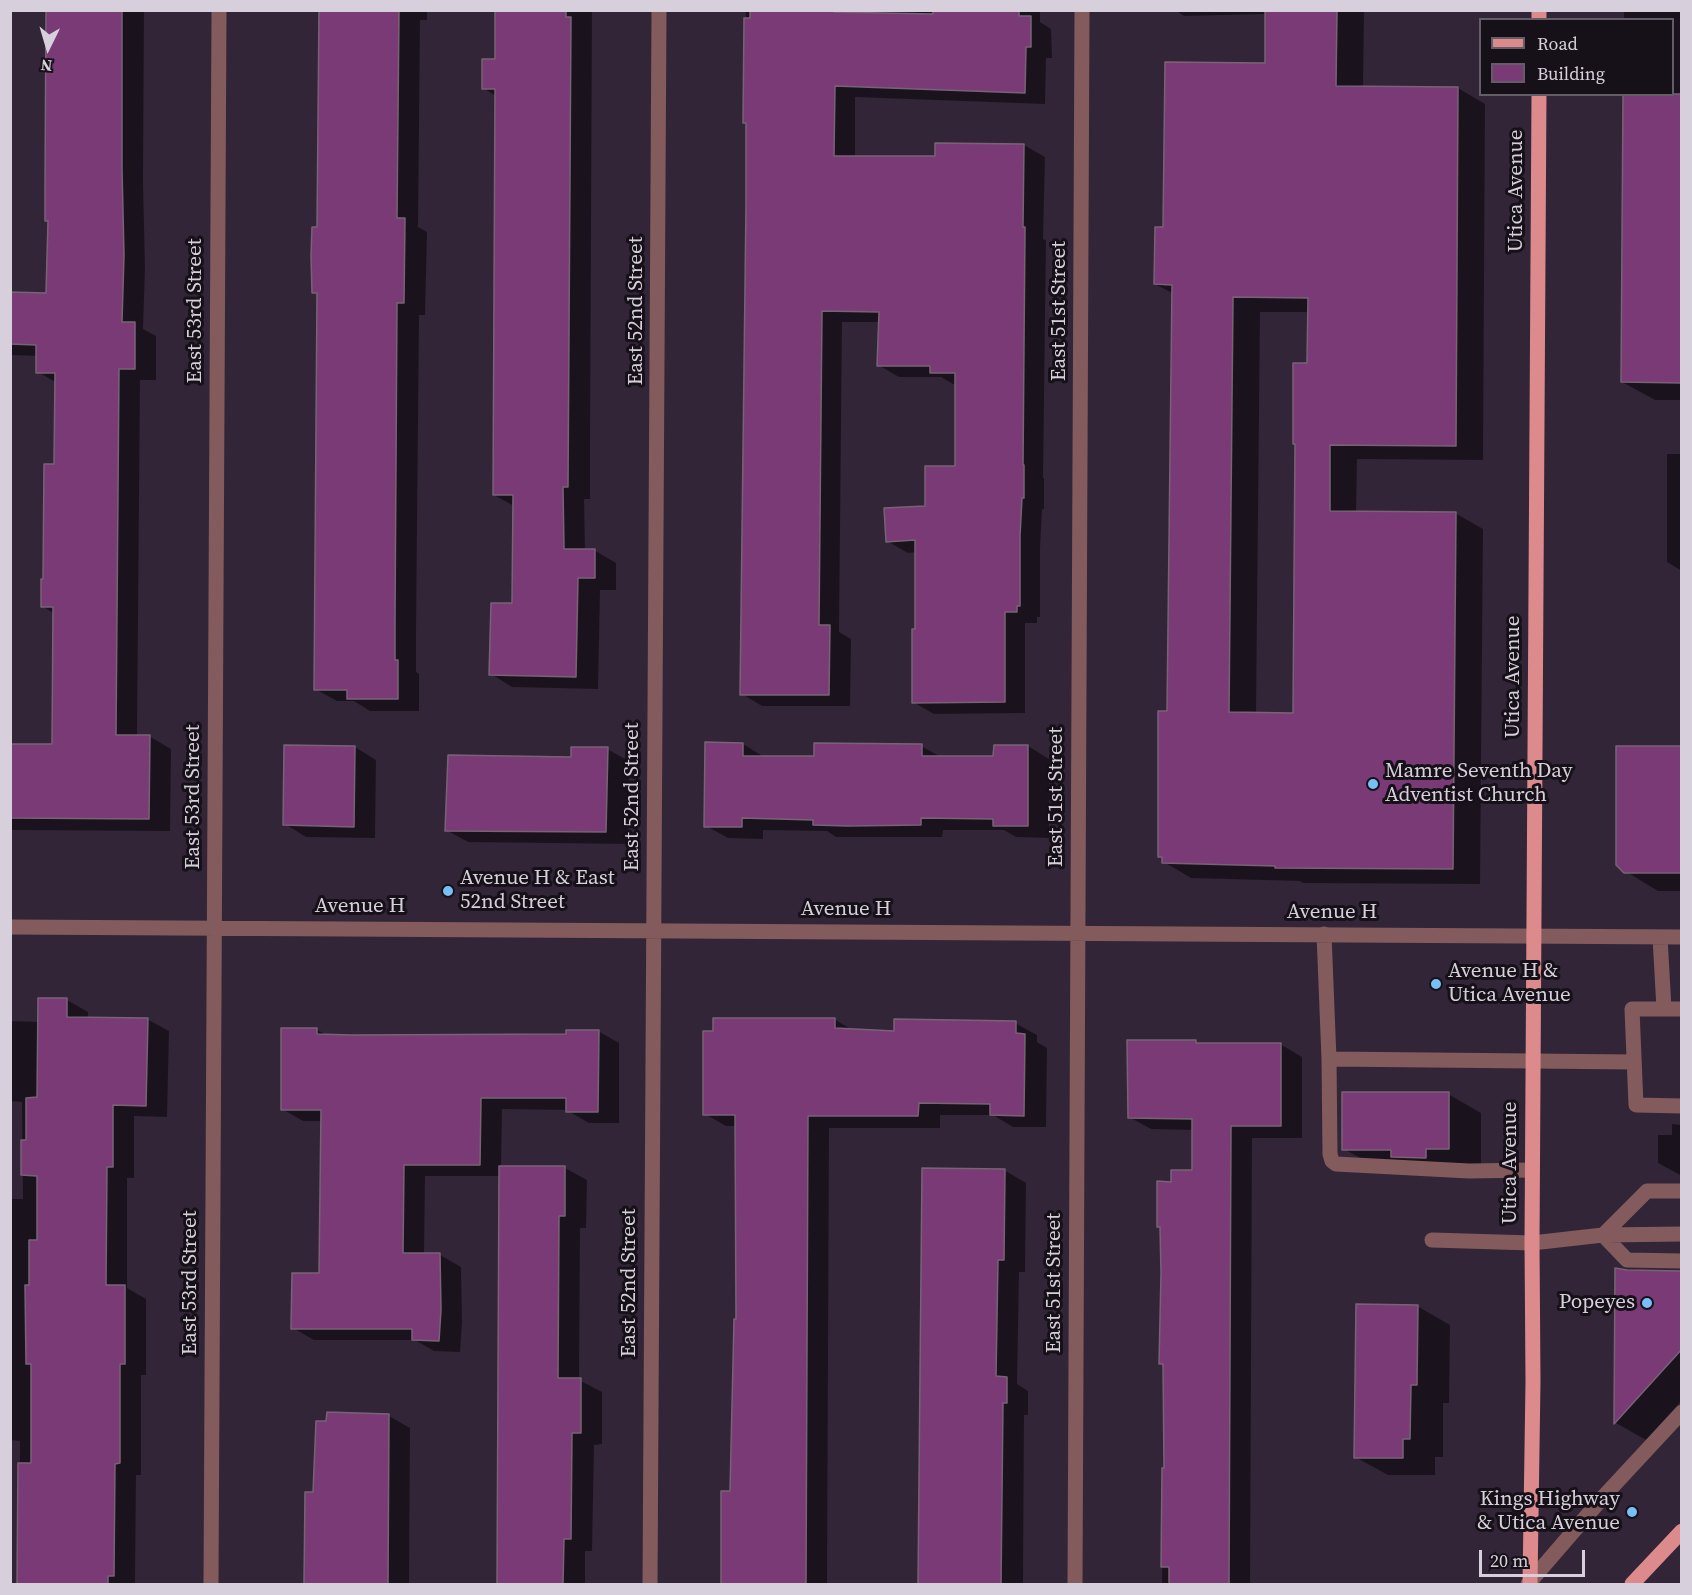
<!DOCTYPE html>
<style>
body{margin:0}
#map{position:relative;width:1692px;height:1595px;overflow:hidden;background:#322538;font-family:"Source Serif 4",serif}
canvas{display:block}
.frame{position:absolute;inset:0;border:12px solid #d7cfdb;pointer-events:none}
.legend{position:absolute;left:1479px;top:18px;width:195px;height:78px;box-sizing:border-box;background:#161119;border:2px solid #635d67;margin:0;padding:8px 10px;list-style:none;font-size:18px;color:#d7cfdb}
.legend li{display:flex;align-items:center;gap:12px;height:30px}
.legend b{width:30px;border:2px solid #635d67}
.north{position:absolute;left:18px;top:18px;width:60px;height:60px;-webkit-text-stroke:4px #161119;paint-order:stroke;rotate:185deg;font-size:16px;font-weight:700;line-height:24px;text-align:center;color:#d7cfdb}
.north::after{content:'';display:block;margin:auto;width:21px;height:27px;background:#d7cfdb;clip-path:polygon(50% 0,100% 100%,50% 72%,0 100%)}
.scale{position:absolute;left:1479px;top:1550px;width:106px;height:27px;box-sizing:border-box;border:3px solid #d7cfdb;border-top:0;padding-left:8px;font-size:18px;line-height:21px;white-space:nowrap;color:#d7cfdb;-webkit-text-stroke:4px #161119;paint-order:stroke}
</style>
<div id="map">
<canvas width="1692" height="1595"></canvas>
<div class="frame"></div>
<ul class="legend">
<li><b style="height:8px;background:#dd8a8d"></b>Road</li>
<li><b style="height:16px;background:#7a3a76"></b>Building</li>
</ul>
<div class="north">N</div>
<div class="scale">20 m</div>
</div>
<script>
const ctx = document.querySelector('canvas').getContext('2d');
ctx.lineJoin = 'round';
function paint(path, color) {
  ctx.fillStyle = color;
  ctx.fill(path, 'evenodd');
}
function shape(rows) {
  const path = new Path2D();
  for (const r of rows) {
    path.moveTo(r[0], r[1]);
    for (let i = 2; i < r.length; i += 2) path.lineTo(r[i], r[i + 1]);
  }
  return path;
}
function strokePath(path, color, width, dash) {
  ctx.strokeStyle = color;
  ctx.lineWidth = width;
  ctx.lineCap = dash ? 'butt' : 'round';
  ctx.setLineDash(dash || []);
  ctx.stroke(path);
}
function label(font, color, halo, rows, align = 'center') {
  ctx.font = font + ' "Source Serif 4",serif';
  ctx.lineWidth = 6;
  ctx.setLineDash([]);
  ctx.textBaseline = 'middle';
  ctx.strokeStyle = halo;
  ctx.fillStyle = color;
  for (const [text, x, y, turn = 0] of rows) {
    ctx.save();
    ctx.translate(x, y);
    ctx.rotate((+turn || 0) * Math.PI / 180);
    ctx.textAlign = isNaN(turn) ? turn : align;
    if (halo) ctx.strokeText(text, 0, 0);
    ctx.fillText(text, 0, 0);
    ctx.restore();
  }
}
paint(shape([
 [47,10,144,10,143,182,145,268,143,329,156,336,156,380,140,380,137,736,149,736,171,749,170,831,10,830,10,746,54,746,55,614,42,606,55,466,57,383,38,372,38,356,10,355,10,293,48,294,49,222],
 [319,10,427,10,427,20,420,20,418,227,427,232,425,315,419,315,416,633,416,672,419,674,419,711,370,711,354,701,337,701,315,689,318,295,314,292,318,229],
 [497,10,592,10,590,453,590,499,584,499,585,550,594,550,616,563,616,590,600,590,598,689,512,687,491,674,513,604,514,506,494,495,496,96,483,88,497,61],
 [746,10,1040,10,1040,22,1051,29,1052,58,1046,58,1045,104,855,97,855,157,936,157,1024,145,1045,157,1043,239,1046,240,1043,478,1044,478,1044,509,1042,509,1040,548,1040,617,1037,617,1037,623,1025,623,1025,713,934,714,913,702,916,630,917,552,908,553,887,541,926,508,956,467,957,384,953,384,941,377,899,377,878,365,880,322,842,322,839,632,851,639,850,706,762,706,742,694,748,124,744,122],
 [1175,10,1364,10,1363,88,1458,88,1485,104,1483,460,1357,459,1356,513,1455,513,1483,529,1480,884,1303,883,1300,881,1191,878,1164,862,1164,859,1159,856,1169,713,1174,294,1155,284,1165,228,1266,65,1266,14,1184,16],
 [1260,312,1309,312,1294,714,1256,714],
 [1624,10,1682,10,1682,281,1672,94,1672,20,1624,20],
 [1682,318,1682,400,1655,400,1622,382],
 [1667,454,1682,454,1682,571,1667,562],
 [10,480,12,481,11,505,10,505],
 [743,744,764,757,815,758,921,746,941,757,995,758,1028,746,1049,759,1049,838,1016,837,1004,830,943,830,942,837,836,837,827,831,763,830,763,839,728,838,706,826],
 [355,747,376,760,375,838,306,837,285,824],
 [1682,748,1682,891,1658,891,1625,871],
 [607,749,629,761,628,844,468,842,446,830,572,759],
 [67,1000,88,1012,88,1018,147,1019,169,1031,167,1117,134,1116,134,1178,127,1178,127,1288,146,1299,146,1375,141,1375,141,1475,136,1475,135,1584,19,1584,20,1441,10,1440,10,1199,23,1199,22,1102,10,1101,10,1021,40,1022],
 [834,1019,854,1031,896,1032,1015,1023,1037,1035,1037,1042,1047,1048,1046,1127,1013,1127,993,1115,940,1115,940,1128,829,1128,827,1584,725,1584,722,1583,732,1493,738,1321,736,1126,726,1126,705,1114],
 [316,1029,328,1036,568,1036,598,1031,619,1043,619,1123,589,1123,568,1111,568,1110,502,1109,501,1167,565,1168,587,1180,586,1228,580,1228,579,1380,602,1392,602,1444,594,1445,592,1551,585,1551,585,1584,498,1584,500,1176,425,1176,424,1255,440,1255,461,1267,462,1323,460,1352,434,1351,415,1340,314,1340,293,1328,321,1274,322,1121,303,1121,282,1109],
 [1195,1041,1201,1044,1280,1044,1302,1057,1302,1138,1252,1138,1250,1584,1162,1584,1164,1469,1165,1469,1164,1365,1161,1363,1172,1183,1193,1172,1194,1130,1151,1129,1129,1117],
 [1448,1094,1481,1113,1481,1167,1376,1167,1344,1149],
 [1672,1124,1682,1125,1682,1176,1658,1163,1658,1135,1672,1135],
 [923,1170,1004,1170,1026,1183,1025,1272,1019,1272,1017,1384,1028,1391,1028,1415,1024,1415,1023,1584,921,1584],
 [1616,1269,1627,1271,1682,1272,1682,1400,1646,1440,1616,1423],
 [1417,1306,1450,1325,1449,1403,1443,1403,1443,1457,1435,1457,1435,1475,1388,1475,1355,1457],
 [389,1416,410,1428,409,1584,306,1584,305,1512,315,1493]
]), '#0007');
const building = shape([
 [46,10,122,10,122,169,124,255,122,322,135,322,135,369,119,369,116,735,150,735,149,819,10,818,10,744,52,744,53,607,41,607,41,579,43,579,44,464,54,464,55,373,36,373,36,345,10,344,10,292,46,293,48,221,45,221,45,184,46,10],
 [319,10,399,10,397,218,405,218,404,303,397,303,395,620,395,660,398,660,398,699,347,699,347,690,314,690,317,293,312,293,311,256,312,227,317,227,319,10],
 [495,10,566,10,566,17,571,17,568,487,563,487,564,549,595,549,595,578,578,578,576,677,489,675,491,603,512,603,513,495,493,495,495,89,482,89,482,59,495,59,495,10],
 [750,10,834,10,834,12,933,14,933,10,1019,10,1019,16,1031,16,1031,47,1026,47,1025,93,835,86,834,156,935,156,935,143,1024,144,1023,227,1025,227,1023,465,1024,465,1024,498,1022,498,1020,536,1020,606,1017,606,1017,612,1005,612,1005,702,912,703,912,629,915,629,915,540,886,542,884,508,925,506,925,466,955,466,955,373,930,373,930,366,877,366,879,312,822,311,819,625,830,625,829,695,740,695,746,204,746,123,743,123,744,18,750,18,750,10],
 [1265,10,1337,10,1336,86,1458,87,1456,446,1330,445,1330,511,1456,512,1453,869,1275,868,1275,866,1162,863,1162,857,1158,857,1158,711,1167,711,1172,285,1154,284,1155,227,1163,227,1165,62,1265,63,1265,10],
 [1233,297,1308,298,1307,363,1293,363,1293,444,1295,444,1293,713,1229,712,1233,297],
 [1623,94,1682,94,1682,383,1621,382,1623,94],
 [705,742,743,743,743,756,814,756,814,743,922,744,922,756,993,756,994,745,1028,745,1028,826,993,826,993,819,921,818,921,825,848,826,813,825,813,820,742,818,742,827,704,827,705,742],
 [284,745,355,746,354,827,283,825,284,745],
 [1616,746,1682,746,1682,873,1624,873,1616,865,1616,746],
 [571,747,608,747,606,832,445,831,448,755,571,757,571,747],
 [38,998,67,998,67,1017,148,1018,146,1106,113,1105,113,1167,107,1167,106,1285,125,1285,125,1364,120,1364,120,1463,115,1464,114,1576,108,1576,108,1584,17,1584,18,1463,31,1463,31,1364,26,1364,25,1285,29,1285,29,1240,37,1240,37,1176,21,1175,21,1140,26,1140,26,1098,37,1097,38,998],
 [713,1018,835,1018,835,1028,894,1031,894,1019,1016,1021,1016,1033,1025,1034,1024,1116,990,1115,990,1104,919,1103,918,1116,808,1116,806,1584,721,1584,721,1491,730,1491,734,1319,736,1319,735,1115,703,1115,703,1031,713,1031,713,1018],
 [281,1028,317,1028,317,1034,351,1035,566,1034,566,1030,599,1030,598,1112,566,1112,566,1098,481,1098,480,1165,404,1165,403,1253,440,1253,441,1310,439,1341,412,1340,412,1329,291,1329,292,1273,319,1273,321,1110,281,1110,281,1028],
 [1127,1040,1196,1040,1196,1043,1281,1043,1281,1126,1231,1126,1229,1584,1169,1584,1169,1567,1161,1567,1162,1468,1164,1468,1163,1364,1159,1364,1161,1273,1160,1227,1157,1227,1157,1181,1171,1182,1171,1170,1192,1170,1192,1119,1128,1118,1127,1040],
 [1342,1092,1449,1092,1449,1149,1426,1149,1426,1158,1391,1157,1391,1150,1342,1150,1342,1092],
 [499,1166,565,1166,565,1216,559,1216,558,1378,581,1378,581,1433,572,1433,571,1539,564,1539,563,1584,497,1584,499,1166],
 [922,1168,1005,1169,1004,1260,998,1260,996,1376,1007,1377,1007,1403,1003,1403,1001,1584,918,1584,922,1168],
 [1615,1268,1627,1270,1682,1271,1682,1349,1614,1424,1615,1268],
 [1356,1304,1418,1305,1417,1385,1411,1385,1410,1439,1403,1439,1403,1458,1354,1458,1356,1304],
 [327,1412,389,1414,388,1584,304,1584,305,1492,313,1492,316,1421,326,1421,327,1412]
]);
paint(building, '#7a3a76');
strokePath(building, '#786376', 1.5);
strokePath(shape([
 [10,927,1682,937],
 [1324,934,1329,1059,1634,1062],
 [1660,937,1664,1009],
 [1682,1009,1632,1009,1636,1105,1682,1106],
 [1329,1059,1330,1154,1332,1161,1336,1164,1469,1171,1532,1170],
 [1682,1191,1647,1191,1603,1235,1627,1260,1682,1261],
 [1432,1240,1532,1243,1603,1235,1682,1234],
 [211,1584,219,10],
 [650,1584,659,10],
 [1075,1584,1082,10],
 [1528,1584,1604,1496,1682,1412]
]), '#845b5c', 15);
strokePath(shape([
 [1539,20,1539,10],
 [1530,1584,1533,1381,1532,1243,1539,94],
 [1632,1584,1682,1531]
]), '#dd8a8d', 15);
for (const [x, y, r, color] of [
 [1373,784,6,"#76c0f7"],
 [448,891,6,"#76c0f7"],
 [1436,984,6,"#76c0f7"],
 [1647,1303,6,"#76c0f7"],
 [1632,1512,6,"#76c0f7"]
]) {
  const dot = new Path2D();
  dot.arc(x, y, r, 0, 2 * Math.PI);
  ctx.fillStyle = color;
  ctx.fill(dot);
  strokePath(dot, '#161119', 2);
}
label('21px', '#d7cfdb', '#161119', [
 ["Utica Avenue",1517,191,-90],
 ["East 53rd Street",196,311,-90],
 ["East 52nd Street",637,311,-90],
 ["East 51st Street",1060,311,-90],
 ["Utica Avenue",1514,677,-90],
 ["East 53rd Street",194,797,-90],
 ["East 52nd Street",633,797,-90],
 ["East 51st Street",1057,797,-90],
 ["Avenue H",360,907],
 ["Avenue H",846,910],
 ["Avenue H",1332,913],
 ["Utica Avenue",1511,1163,-90],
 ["East 53rd Street",191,1283,-90],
 ["East 52nd Street",630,1283,-90],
 ["East 51st Street",1055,1283,-90]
]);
label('21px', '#d7cfdb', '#161119', [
 ["Mamre Seventh Day",1385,772],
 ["Adventist Church",1385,796],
 ["Avenue H & East",460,879],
 ["52nd Street",460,903],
 ["Avenue H &",1448,972],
 ["Utica Avenue",1448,996],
 ["Popeyes",1635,1303,"right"],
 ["Kings Highway",1620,1500,"right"],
 ["& Utica Avenue",1620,1524,"right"]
], 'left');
</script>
